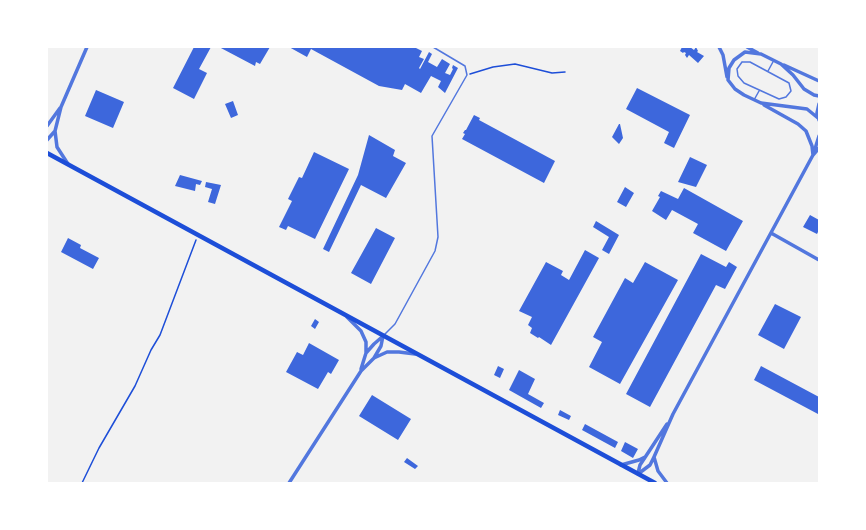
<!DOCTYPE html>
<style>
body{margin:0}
#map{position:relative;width:866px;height:530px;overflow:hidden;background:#f2f2f2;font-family:"PT Serif",serif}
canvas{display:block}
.frame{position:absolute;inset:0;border:48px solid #fff;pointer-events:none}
</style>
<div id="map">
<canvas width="866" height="530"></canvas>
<div class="frame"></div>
</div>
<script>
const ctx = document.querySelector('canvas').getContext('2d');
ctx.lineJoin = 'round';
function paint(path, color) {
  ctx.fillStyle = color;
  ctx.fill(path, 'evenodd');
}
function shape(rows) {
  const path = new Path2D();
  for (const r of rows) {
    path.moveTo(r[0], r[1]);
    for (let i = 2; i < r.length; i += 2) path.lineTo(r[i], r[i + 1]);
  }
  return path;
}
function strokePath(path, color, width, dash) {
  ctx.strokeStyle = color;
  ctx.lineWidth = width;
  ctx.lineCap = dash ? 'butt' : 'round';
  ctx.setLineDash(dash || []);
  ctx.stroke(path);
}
paint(shape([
 [194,47,211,47,199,69,207,73,194,99,173,88],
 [219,47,270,47,260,64,256,62,255,66],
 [289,47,414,47,422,51,419,57,424,59,419,68,420,69,429,52,432,54,428,62,437,67,442,59,450,64,445,73,450,75,453,69,452,68,453,65,458,68,445,93,438,87,441,81,431,76,421,93,405,84,402,90,379,86,311,49,307,57],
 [682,47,690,47,694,50,696,47,698,51,697,52,704,56,698,63,689,55,687,58,685,55,686,53,684,52,683,53,680,51],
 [637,88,690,115,674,148,664,143,669,132,626,109],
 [96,90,124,102,113,128,85,116],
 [233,101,238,115,231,118,225,104],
 [474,115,480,118,479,120,555,161,544,183,462,139,465,134,463,133,465,130,466,130],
 [619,124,620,124,623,138,619,144,612,137],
 [369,135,395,150,393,156,406,163,386,198,361,185,329,252,323,249,358,175],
 [314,152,349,169,315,239,288,226,286,230,279,227,292,201,288,199,299,177,302,178],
 [690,157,707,165,696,187,678,182],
 [180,175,202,181,200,185,196,184,195,191,175,186],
 [206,182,221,185,215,204,208,202,212,189,205,187],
 [625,187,634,193,626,207,617,202],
 [684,188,743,221,726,251,693,233,698,224,672,210,666,220,652,211,660,197,658,196,661,191,678,199],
 [810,215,819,220,819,230,817,234,803,227],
 [596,221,619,235,609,254,602,250,609,237,593,227],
 [376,228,395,238,371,284,351,273],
 [68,238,81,245,80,248,99,258,93,269,61,252],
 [585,250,599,258,551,345,539,337,538,338,530,333,532,328,528,325,532,317,519,311,546,262,563,271,561,275,569,280],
 [701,254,726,267,729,262,737,267,725,289,716,285,650,407,626,394],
 [645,262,678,280,620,384,589,367,602,342,593,337,625,278,633,283],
 [775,304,801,317,784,349,758,335],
 [315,319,319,322,315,329,311,326],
 [309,343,339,360,331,374,328,372,318,389,286,372,297,352,303,355],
 [498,366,504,369,500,378,494,375],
 [761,366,819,397,819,412,818,414,754,380],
 [519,370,535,379,528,394,544,403,541,408,509,390],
 [372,395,411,419,398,440,359,416],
 [560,410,571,416,569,420,558,415],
 [585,424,618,442,615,448,582,430],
 [625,442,638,449,633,458,621,451],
 [407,458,418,466,415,469,404,462]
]), '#3d67dc');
strokePath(shape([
 [470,74,493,67,515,64,552,73,565,72],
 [82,483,99,448,135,386,151,350,160,335,196,240]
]), '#1d4ed8', 1.5);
strokePath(shape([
 [742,62,750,62,789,83,791,91,786,97,779,99,744,83,738,76,737,69,742,62],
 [768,71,774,60],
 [754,100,759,91],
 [384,335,395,324,435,251,438,237,432,136,467,75,465,66,433,47]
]), '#5277de', 1.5);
strokePath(shape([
 [719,47,723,55,727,77],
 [747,47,758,53],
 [784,65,819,81],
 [819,104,817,113,819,120],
 [764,105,798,124,806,131,812,146,813,155],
 [818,118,807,109,761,103,744,95,735,89,728,80,729,68,734,60,745,52,761,54,781,64,793,75,804,89,814,95,819,96],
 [47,126,60,108],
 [55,131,57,147,68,164],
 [47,140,55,131,61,107,87,47],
 [814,152,819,136],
 [771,233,819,260],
 [347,317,361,331,366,342,366,353,361,369],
 [366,353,374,344,382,337],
 [374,358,381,346,383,336],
 [654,457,658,471,667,483],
 [621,465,639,460,645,457],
 [638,473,640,465,667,424],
 [638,474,650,465,654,457,673,414,813,155,819,148],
 [289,483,361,371,374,358,387,352,399,352,415,354]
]), '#5277de', 3.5);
strokePath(shape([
 [47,153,655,483]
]), '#1d4ed8', 4.5);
</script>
